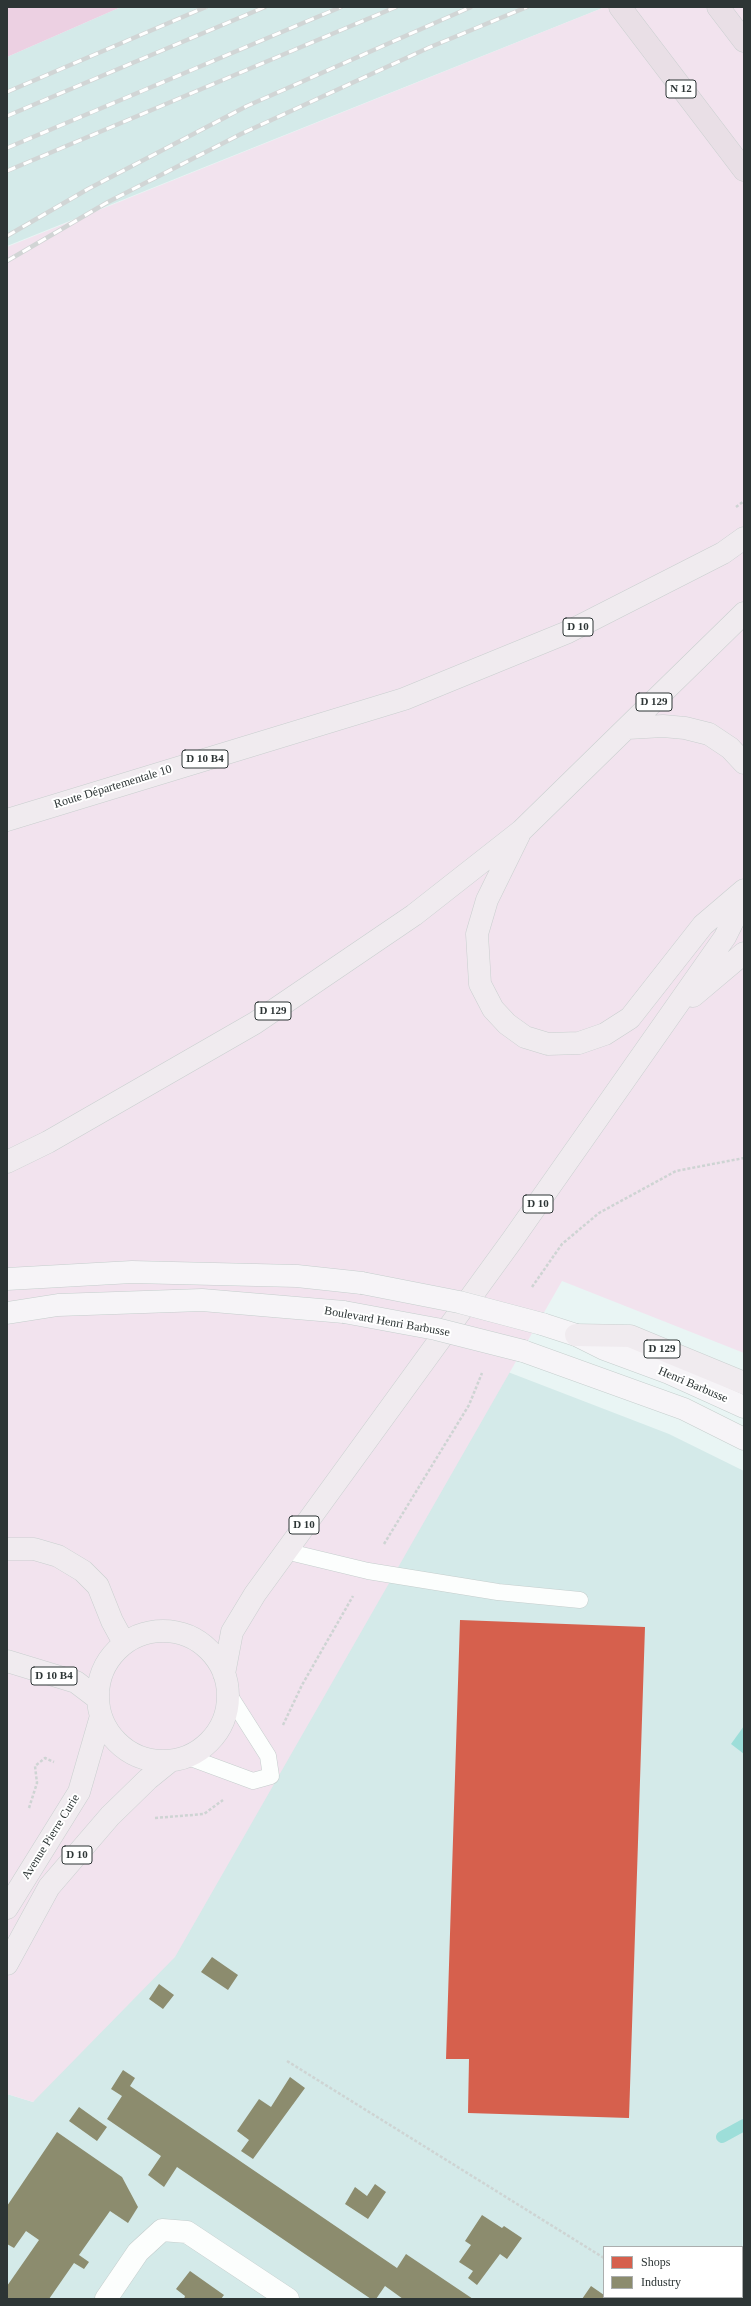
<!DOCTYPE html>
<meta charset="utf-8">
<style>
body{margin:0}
#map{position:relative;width:751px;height:2306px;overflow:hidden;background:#e9f5f4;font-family:"Times New Roman",serif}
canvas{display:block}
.frame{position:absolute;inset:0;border:8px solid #2d3535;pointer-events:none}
.legend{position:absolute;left:603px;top:2246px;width:140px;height:52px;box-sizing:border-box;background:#fff;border:1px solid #abaeae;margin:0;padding:5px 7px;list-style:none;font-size:12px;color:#2d3535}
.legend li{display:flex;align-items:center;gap:8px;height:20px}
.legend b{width:20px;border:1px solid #abaeae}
</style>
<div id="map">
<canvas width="751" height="2306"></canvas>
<div class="frame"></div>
<ul class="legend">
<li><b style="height:11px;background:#d6604d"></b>Shops</li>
<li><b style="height:11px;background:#8c8c6e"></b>Industry</li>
</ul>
</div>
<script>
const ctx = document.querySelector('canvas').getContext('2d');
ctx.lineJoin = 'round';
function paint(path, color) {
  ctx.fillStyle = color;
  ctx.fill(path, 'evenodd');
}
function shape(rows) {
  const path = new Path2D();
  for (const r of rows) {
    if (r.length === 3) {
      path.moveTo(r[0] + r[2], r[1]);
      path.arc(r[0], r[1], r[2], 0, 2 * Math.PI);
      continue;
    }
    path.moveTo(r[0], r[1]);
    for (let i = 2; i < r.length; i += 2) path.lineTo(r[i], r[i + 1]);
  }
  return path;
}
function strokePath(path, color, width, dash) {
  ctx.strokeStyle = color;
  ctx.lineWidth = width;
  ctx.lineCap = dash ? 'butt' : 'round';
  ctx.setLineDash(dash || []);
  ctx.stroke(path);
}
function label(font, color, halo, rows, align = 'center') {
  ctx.font = font + ' "Times New Roman",serif';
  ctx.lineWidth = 4;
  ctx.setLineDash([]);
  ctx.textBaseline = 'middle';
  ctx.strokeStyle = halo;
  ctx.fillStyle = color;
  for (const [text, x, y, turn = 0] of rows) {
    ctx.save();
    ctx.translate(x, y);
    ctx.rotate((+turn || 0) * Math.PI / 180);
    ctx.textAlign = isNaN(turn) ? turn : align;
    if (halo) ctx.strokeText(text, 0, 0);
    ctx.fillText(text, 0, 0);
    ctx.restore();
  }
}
paint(shape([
 [121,7,605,7,7,246,7,57],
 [508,1372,669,1434,744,1471,744,2299,7,2299,7,2094,33,2102],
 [604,2247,742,2247,742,2297,604,2297]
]), '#d4eae9');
paint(shape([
 [605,7,744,7,744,1353,562,1281,175,1957,33,2102,7,2094,7,247]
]), '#f2e3ee');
paint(shape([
 [7,7,121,7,7,57]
]), '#ecd0e2');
paint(shape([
 [744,1726,744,1754,731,1744]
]), '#9dded9');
paint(shape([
 [460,1620,645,1627,629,2118,468,2113,469,2059,446,2059]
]), '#d6604d');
paint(shape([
 [212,1957,238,1975,228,1990,201,1972],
 [159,1984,174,1995,163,2009,149,1999],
 [123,2070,135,2078,130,2086,397,2268,406,2254,473,2299,403,2299,385,2286,376,2299,371,2299,177,2167,164,2187,148,2175,161,2156,107,2119,122,2096,111,2089],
 [290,2077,305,2088,253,2159,241,2151,249,2140,237,2131,259,2099,271,2107],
 [79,2107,107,2127,97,2141,69,2121],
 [57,2132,122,2177,138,2207,128,2223,110,2211,79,2255,89,2262,84,2269,74,2263,49,2299,7,2299,7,2286,39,2240,26,2231,14,2248,7,2244,7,2206],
 [375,2184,386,2192,368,2219,345,2204,355,2187,367,2196],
 [482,2215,502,2228,504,2226,522,2238,507,2259,500,2254,477,2285,468,2278,473,2271,459,2262,471,2245,465,2241],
 [190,2271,224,2295,221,2299,184,2299,185,2296,176,2289],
 [591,2286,604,2295,604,2297,610,2299,582,2299]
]), '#8c8c6e');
strokePath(shape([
 [722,2137,744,2125]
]), '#9dded9', 12);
const lane = shape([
 [285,1551,368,1571,498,1592,580,1600],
 [188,1757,253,1781,271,1776,268,1756,228,1693]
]);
const street = shape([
 [106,2299,138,2252,162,2230,187,2232,288,2299]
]);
const secondary = shape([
 [7,1279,132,1272,297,1276,362,1283],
 [7,1313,58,1305,202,1300,344,1312],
 [542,1324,576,1335,604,1349,669,1373,744,1407],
 [523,1351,684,1409,744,1439]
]);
const primary = shape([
 [628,728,663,726,685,728,709,734,730,748,744,763],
 [7,820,404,699,568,632,723,553,744,538],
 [519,835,487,900,477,934,480,984,493,1009,507,1024,525,1037,548,1044,579,1043,605,1034,630,1018,703,925,744,890],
 [693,996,744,953],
 [7,1162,48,1142,255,1023,414,915,521,831,744,613],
 [576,1335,630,1336,744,1383],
 [7,1549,34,1549,58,1556,83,1571,98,1586,112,1621,124,1643],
 [163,1696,65],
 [7,1661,76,1682,97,1698],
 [224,1674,232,1632,255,1594,513,1239,725,937,744,899],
 [7,1908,79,1792,101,1716],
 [7,1964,49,1887,110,1816,148,1779,169,1762]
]);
const highway = shape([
 [620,7,744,170],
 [718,7,744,41]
]);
strokePath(lane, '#c5cecd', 17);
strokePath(street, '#c5cecd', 23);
strokePath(secondary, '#c5cecd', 23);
strokePath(primary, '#c9cfcf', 23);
strokePath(highway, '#c9cfcf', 23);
strokePath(shape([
 [736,507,744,501],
 [532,1287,562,1244,599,1213,676,1171,744,1158],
 [384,1544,469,1405,482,1373],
 [283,1725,302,1685,353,1596],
 [29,1808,37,1783,35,1766,45,1758,54,1762],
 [155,1818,204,1814,223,1800],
 [287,2061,604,2258],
 [648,2297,650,2299]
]), '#ced4d3', 2.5, [3, 2]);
strokePath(lane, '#fcfefd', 16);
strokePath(street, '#fcfefd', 22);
strokePath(secondary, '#f6f4f7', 22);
strokePath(primary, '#f0ebef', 22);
strokePath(highway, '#e9dfe6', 22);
const rail = shape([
 [7,92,206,7],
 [7,116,265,7],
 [7,148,341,7],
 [7,171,396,7],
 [7,236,88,189,247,106,471,7],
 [7,261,108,202,241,134,428,48,527,7]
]);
strokePath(rail, '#d1d5d5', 4.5);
strokePath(rail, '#fff', 3, [9]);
const secondaryBridge = shape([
 [362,1283,459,1302,542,1324],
 [344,1312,436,1329,523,1351]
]);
strokePath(secondaryBridge, '#c5cecd', 23, []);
strokePath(secondaryBridge, '#f6f4f7', 22);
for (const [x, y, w] of [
 [681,89,30],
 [578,627,30],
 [654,702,36],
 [205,759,46],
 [273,1011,36],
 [538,1204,30],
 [662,1349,36],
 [304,1525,30],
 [54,1676,46],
 [77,1855,30]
]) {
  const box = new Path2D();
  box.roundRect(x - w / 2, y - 9, w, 18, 3);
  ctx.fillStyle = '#fff';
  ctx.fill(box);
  strokePath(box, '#2d3535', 1);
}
label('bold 11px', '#2d3535', null, [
 ["N 12",681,89],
 ["D 10",578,627],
 ["D 129",654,702],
 ["D 10 B4",205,759],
 ["D 129",273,1011],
 ["D 10",538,1204],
 ["D 129",662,1349],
 ["D 10",304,1525],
 ["D 10 B4",54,1676],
 ["D 10",77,1855]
]);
label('12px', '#2d3535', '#fff', [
 ["Route Départementale 10",113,787,-17],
 ["Boulevard Henri Barbusse",387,1322,10],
 ["Henri Barbusse",693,1385,23],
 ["Avenue Pierre Curie",51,1837,-58]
]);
</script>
